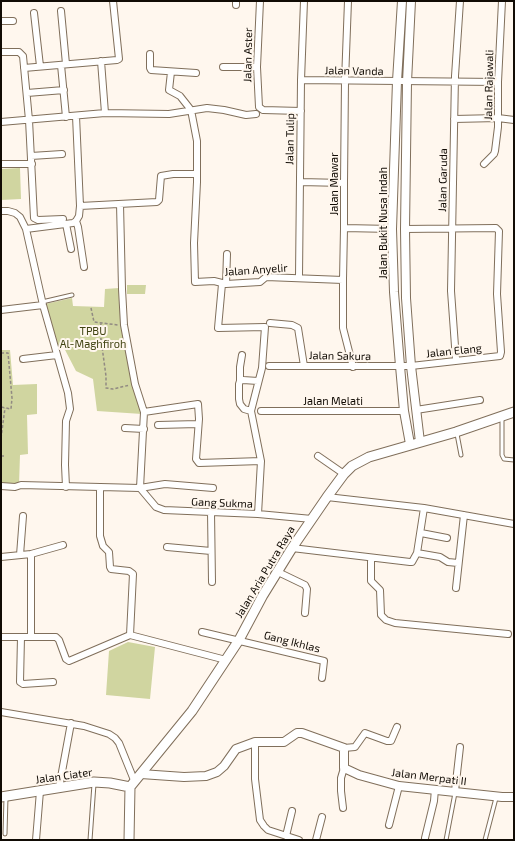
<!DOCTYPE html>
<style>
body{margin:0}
#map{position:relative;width:515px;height:841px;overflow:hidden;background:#fff7ee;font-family:"Exo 2",sans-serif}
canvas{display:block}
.frame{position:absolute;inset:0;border:2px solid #110b04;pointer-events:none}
</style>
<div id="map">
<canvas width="515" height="841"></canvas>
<div class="frame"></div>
</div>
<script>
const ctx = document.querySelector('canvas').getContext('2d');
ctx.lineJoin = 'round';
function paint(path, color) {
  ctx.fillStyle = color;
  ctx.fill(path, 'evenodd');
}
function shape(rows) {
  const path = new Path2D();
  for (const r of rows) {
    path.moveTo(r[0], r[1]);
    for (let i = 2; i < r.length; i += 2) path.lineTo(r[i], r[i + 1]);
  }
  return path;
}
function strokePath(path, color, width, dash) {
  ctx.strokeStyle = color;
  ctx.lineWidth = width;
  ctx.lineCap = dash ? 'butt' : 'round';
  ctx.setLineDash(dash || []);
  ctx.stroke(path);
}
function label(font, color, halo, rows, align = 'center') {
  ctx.font = font + ' "Exo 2",sans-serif';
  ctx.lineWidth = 4;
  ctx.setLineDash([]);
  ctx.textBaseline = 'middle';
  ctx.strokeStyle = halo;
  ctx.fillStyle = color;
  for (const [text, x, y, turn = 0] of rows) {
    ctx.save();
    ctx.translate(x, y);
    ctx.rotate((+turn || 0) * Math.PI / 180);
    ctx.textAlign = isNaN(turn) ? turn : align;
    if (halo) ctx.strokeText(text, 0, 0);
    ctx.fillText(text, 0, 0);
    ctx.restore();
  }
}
paint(shape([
 [20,168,21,199,1,200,1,169],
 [127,285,146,285,145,294,127,294],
 [119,288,121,323,142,414,97,411,93,379,76,371,63,346,57,348,45,304,72,298,73,306,104,307,105,289],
 [1,348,2,350,10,350,13,385,37,384,37,414,27,415,28,454,20,455,19,485,1,484],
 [128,642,155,647,150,699,106,695,109,651]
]), '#d0d5a0');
const service = shape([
 [42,302,72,295],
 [502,417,502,455,504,459,514,460],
 [457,434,461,455],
 [5,834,6,797],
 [90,840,94,784],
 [446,840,455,793],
 [485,840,496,798]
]);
const minor = shape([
 [236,1,236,5],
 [260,1,257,67,259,107,263,110,301,111],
 [348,1,345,81,344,183,344,228,343,280,343,328,353,367],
 [61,11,66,64],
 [34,13,40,66],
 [1,21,13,21],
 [1,52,19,52,23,56,29,120,34,218,38,220,63,219],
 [150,54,150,68,151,70,196,73],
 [101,61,105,113],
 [61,65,66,117],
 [223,67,257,67],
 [24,68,117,60,119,59,113,1],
 [171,72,169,90,180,96,191,110,197,141,197,182,194,243,195,282,214,281,226,284,260,282,266,277,343,280],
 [301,80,498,82],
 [27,93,64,90],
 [454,119,498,118,514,120],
 [1,122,105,113,169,114,207,108,224,110,246,115,256,114],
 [31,156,62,154],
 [1,164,32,164],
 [484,164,494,154,495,151,498,127,498,82,502,1],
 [300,182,344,183],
 [120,204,122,289,124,325,135,384,144,412,140,488],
 [80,206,157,202,159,200,161,176,173,174,197,174],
 [1,211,8,211,15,213,20,217,26,229,43,305,68,393,70,409,66,421,65,465,66,487],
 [76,221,78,227,84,267],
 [66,224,71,249],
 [344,228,392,229],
 [26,229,73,223,76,221,79,216,80,206,76,116],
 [299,277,301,80,304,1],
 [222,284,218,328,265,327,262,368,251,411,261,461,258,514],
 [226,284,227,254],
 [1,310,43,305],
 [270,323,292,325,298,328,304,366],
 [23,359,57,355],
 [456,360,451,291,455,76,460,1],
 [269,366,411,366,500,356,501,352,497,294,499,231,496,228,405,229],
 [240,381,240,367,242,355],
 [416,410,480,400],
 [251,411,244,409,240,404,239,399,239,384,240,381,243,380,258,381],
 [261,411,404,411],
 [144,412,198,404,199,419,196,459,199,463,261,461],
 [158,425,198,424],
 [125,428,144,429],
 [318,456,344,474],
 [1,486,15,487,21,485,140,488,165,484,213,488],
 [100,487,100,536,103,546,109,552,110,567,111,569,129,571,133,574,130,635],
 [140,488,156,507,164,510,258,514,312,519],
 [327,497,424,508,514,524],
 [211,512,212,582],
 [421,533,447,538],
 [167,547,211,551],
 [292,548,410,562,412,562,417,553,424,508],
 [417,553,440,557,448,562,458,563],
 [20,555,23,516],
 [1,557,31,554],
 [371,558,371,581,380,590,381,615,386,620,395,623,508,634],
 [278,572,305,585,307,589,305,613],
 [456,588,464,515],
 [202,632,324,661,322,678],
 [130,635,226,660],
 [1,637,56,637,59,640,66,659,69,661,130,635],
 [21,637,20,682,23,684,53,682],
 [31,637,31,554,63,545],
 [1,712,84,726,109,734,115,738,119,743,134,780],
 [255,742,255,779,260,820,264,826,268,830,299,840],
 [344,748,355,747,365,733,387,741,391,741,397,727],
 [59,788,71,723],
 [455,791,460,747],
 [343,808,341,791,341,778,344,768],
 [389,825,399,786],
 [286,836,292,811],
 [425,838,434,801,435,789],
 [36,840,40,791],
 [316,840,322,817]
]);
const tertiary = shape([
 [402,1,397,81,392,229,394,292,400,366,404,411,410,444],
 [411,1,407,82,405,229,406,298,411,366,420,442],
 [141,774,184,777,206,776,217,772,224,766,236,749,255,742,284,742,297,733,302,733,344,748,344,768,359,775,399,786,502,797,514,797]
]);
const secondary = shape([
 [1,797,94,782,110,783,130,787],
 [129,840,130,787,192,711,239,640,263,595,292,548,327,497,344,474,352,466,369,457,456,432,514,412]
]);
strokePath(service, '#806f5b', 5);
strokePath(minor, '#806f5b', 8);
strokePath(tertiary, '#806f5b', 10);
strokePath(secondary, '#806f5b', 11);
strokePath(shape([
 [91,308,94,322,118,325],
 [101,323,100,332,106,376,106,388,113,389,130,385],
 [1,353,8,353,12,398,11,409,1,407],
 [1,438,5,408],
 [1,456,5,456]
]), '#918a82', 1.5, [3, 2]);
strokePath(service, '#fff', 3);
strokePath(minor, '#fff', 6);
strokePath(tertiary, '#fff', 8);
strokePath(secondary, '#fff', 9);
label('11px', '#110b04', '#fff7ee', [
 ["Jalan Aster",248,55,-89],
 ["Jalan Vanda",354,71,1],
 ["Jalan Rajawali",489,85,-89],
 ["Jalan Tulip",290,139,-89],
 ["Jalan Garuda",443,180,-89],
 ["Jalan Mawar",334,184,-90],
 ["Jalan Bukit Nusa Indah",383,223,-90],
 ["Jalan Anyelir",256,270,-4],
 ["Jalan Elang",454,351,-6],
 ["Jalan Sakura",340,356,1],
 ["Jalan Melati",333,401],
 ["Gang Sukma",222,503,2],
 ["Jalan Aria Putra Raya",265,572,-59],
 ["Gang Ikhlas",292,642,14],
 ["Jalan Ciater",64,776,-8],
 ["Jalan Merpati II",429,777,7]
]);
label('11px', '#404312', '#fff7ee', [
 ["TPBU",93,331],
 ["Al-Maghfiroh",93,344]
]);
</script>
